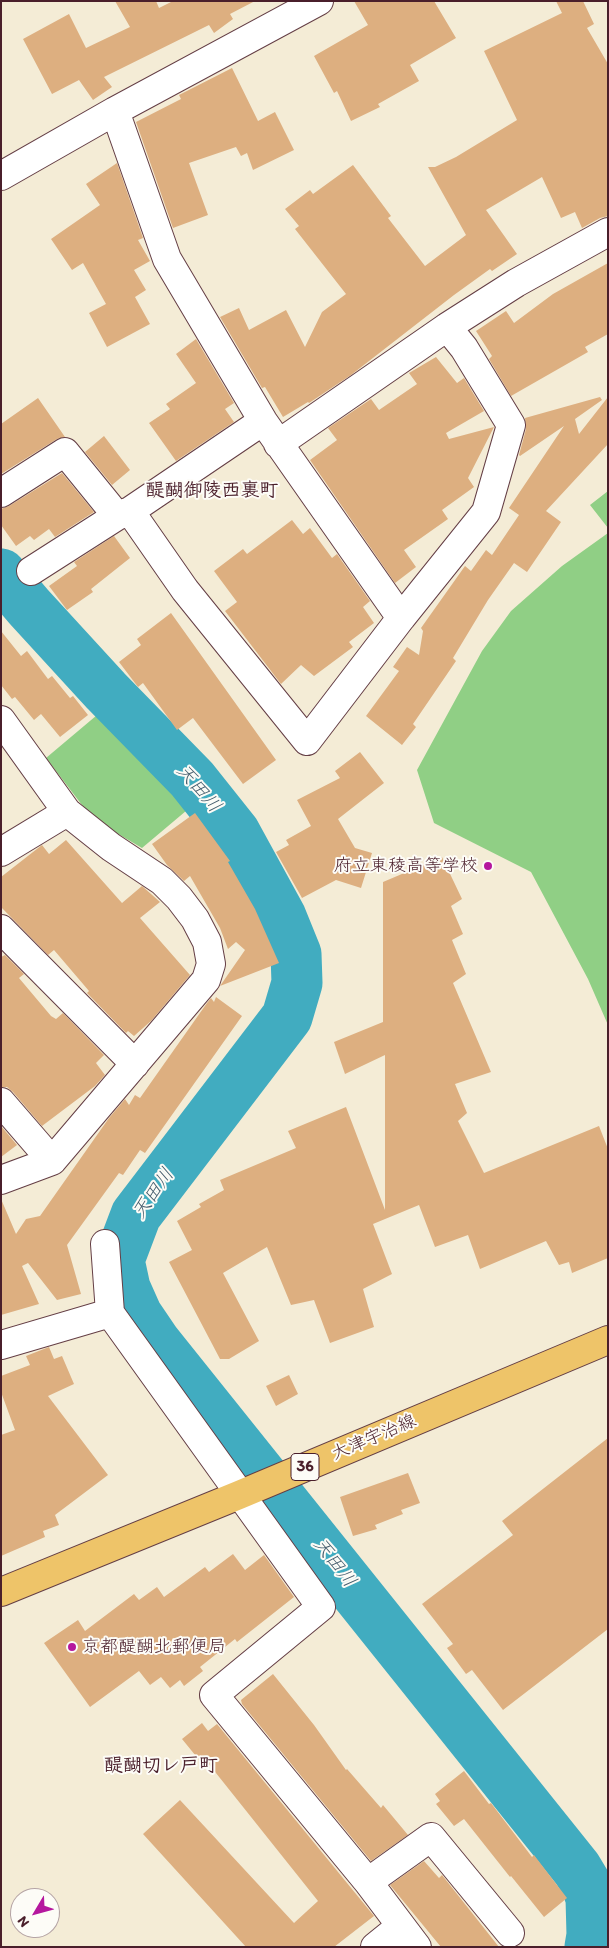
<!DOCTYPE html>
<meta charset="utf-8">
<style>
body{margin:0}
#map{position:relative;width:609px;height:1948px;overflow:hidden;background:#f4ecd6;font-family:Itim,sans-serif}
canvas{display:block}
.frame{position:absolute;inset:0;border:2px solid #4a1f2b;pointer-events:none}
.north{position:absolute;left:10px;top:1888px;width:50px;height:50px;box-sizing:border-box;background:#fdfcf7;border:1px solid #b5a4a5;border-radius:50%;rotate:233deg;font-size:14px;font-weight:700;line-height:20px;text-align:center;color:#4a1f2b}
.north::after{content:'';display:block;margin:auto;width:18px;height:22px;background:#b5179e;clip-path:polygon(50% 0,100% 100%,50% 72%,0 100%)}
</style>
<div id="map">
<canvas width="609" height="1948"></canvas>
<div class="frame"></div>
<div class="north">N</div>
</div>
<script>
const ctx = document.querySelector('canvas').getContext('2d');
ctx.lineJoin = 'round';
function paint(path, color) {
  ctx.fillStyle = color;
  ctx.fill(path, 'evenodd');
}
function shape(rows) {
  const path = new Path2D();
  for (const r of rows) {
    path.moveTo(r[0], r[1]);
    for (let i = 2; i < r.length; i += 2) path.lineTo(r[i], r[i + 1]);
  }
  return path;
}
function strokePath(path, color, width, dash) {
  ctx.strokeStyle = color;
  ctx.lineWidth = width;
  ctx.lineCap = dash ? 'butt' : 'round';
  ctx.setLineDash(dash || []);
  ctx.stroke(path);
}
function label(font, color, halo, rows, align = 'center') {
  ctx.font = font + ' Itim,"Klee One",sans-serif';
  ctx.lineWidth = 4;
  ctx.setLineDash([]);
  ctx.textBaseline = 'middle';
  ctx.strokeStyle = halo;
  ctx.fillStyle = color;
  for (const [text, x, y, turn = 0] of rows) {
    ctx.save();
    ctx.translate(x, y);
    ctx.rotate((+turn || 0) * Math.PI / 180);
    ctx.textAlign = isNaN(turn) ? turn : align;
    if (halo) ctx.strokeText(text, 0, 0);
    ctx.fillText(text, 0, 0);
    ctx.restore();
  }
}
paint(shape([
 [608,491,608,528,590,505],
 [608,533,608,1025,588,979,531,872,434,823,417,770,482,651,511,611,562,566],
 [103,710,199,800,142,848,103,825,82,805,46,758]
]), '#90cf85');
strokePath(shape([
 [1,574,29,607,106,691,192,779,235,833,281,917,296,954,297,983,287,1017,136,1215,119,1260,125,1288,137,1315,156,1343,577,1869,586,1884,591,1898,592,1935,590,1947]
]), '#41acc0', 51);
paint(shape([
 [115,1,156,1,159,8,173,1,255,1,230,14,233,19,214,33,209,25,104,77,112,87,93,100,79,80,52,94,23,39,69,14,86,48,130,27],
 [354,1,434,1,456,38,410,65,419,81,378,104,380,107,351,121,337,91,334,93,314,56,368,25],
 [556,1,583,1,594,24,587,28,608,64,608,216,600,218,582,228,575,212,561,218,542,177,486,210,517,254,492,271,490,269,454,295,351,375,309,403,308,402,283,417,265,387,262,388,220,317,239,308,249,330,286,310,305,347,322,312,346,294,295,229,299,226,285,209,310,190,313,194,353,165,391,216,388,218,425,266,466,235,428,167,435,167,456,157,517,120,484,51,562,13],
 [232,68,258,121,275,112,294,150,253,170,247,153,241,156,236,147,189,163,208,215,173,228,136,122,181,99,179,95],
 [117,163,143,238,138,240,150,261,134,270,146,290,135,297,150,324,107,347,89,313,106,304,83,263,72,270,51,239,100,205,86,184],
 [608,263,608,334,585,347,588,352,511,396,489,359,492,356,476,331,506,311,514,323,553,294],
 [196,339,234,403,225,409,234,422,176,461,149,423,170,409,166,404,196,383,176,354],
 [436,357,457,383,464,378,484,411,446,433,449,439,494,427,468,478,474,487,442,510,448,519,404,550,416,567,395,583,310,460,337,440,328,428,371,399,379,410,417,384,409,373],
 [600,397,602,400,575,419,579,434,608,397,608,444,546,511,561,522,527,572,514,563,488,600,453,658,456,661,413,724,416,727,402,745,366,716,399,671,393,667,407,647,419,655,423,631,421,628,465,566,471,571,486,550,492,555,519,515,509,508,564,426,520,456,519,455,526,429,525,418],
 [38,398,65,437,57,439,1,474,1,424],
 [104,436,130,470,112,485,85,452],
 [62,473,94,512,55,537,49,529,34,540,30,536,16,546,1,525,1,509,9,506],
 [292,520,303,534,310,528,332,558,337,554,370,601,363,607,374,623,349,642,353,647,314,676,301,665,281,684,225,611,237,602,214,571,243,549,247,554],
 [114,536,130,558,91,589,93,592,67,610,49,586,77,566,74,562],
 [171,613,276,760,243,784,193,718,177,730,143,683,138,687,119,662,141,645,137,639],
 [1,631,21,656,27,651,48,679,52,676,70,698,73,696,88,715,60,737,41,714,34,720,15,697,12,699,1,685],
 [360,752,384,783,338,819,355,848,372,853,361,888,336,880,302,898,276,852,289,845,286,840,311,826,297,800,340,778,335,771],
 [195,813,230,861,228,862,255,909,279,963,220,986,245,950,236,942,228,949,220,928,190,876,184,881,167,865,152,844],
 [66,840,122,903,142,886,160,902,140,918,190,975,151,1021,134,1036,128,1031,126,1033,87,993,89,991,54,950,48,955,1,907,1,877,42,845,49,854],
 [442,857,462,899,451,906,463,934,452,940,466,974,453,983,491,1072,455,1084,467,1113,458,1121,484,1173,599,1126,608,1149,608,1258,572,1273,569,1262,559,1265,546,1241,480,1269,468,1235,435,1247,419,1205,373,1224,392,1274,363,1289,374,1327,330,1343,314,1300,291,1305,267,1247,223,1273,259,1341,229,1359,220,1359,169,1262,192,1250,177,1221,201,1207,199,1204,224,1190,220,1180,296,1148,288,1131,346,1107,385,1210,385,1055,345,1074,334,1042,383,1022,383,882],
 [5,955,24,974,19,978,51,1016,56,1019,63,1013,104,1055,96,1063,105,1075,95,1086,42,1126,13,1092,7,1087,1,1087,1,957],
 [216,997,242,1016,145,1153,140,1150,123,1175,119,1173,67,1245,81,1294,57,1300,28,1263,22,1266,39,1304,1,1315,1,1199,16,1234,26,1219,40,1216,109,1118,125,1099,129,1105,135,1095,140,1098,207,1003,211,998,214,1002],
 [1,1126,17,1145,1,1157],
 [49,1347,54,1359,62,1356,74,1384,48,1396,108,1475,55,1515,59,1525,43,1531,45,1537,1,1556,1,1435,15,1430,1,1392,1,1376,30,1365,26,1356],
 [289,1375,298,1394,276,1406,266,1386],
 [608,1438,608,1629,503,1710,472,1670,466,1674,447,1648,453,1644,422,1604,513,1535,502,1521],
 [408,1473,420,1503,401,1510,403,1514,375,1525,377,1529,353,1536,340,1497],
 [233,1554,245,1570,264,1555,294,1597,237,1642,235,1639,200,1667,203,1671,184,1686,180,1680,170,1688,161,1677,150,1685,139,1671,90,1707,44,1643,78,1620,85,1631,134,1594,139,1600,157,1587,164,1597,205,1567,209,1572],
 [273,1674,314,1725,346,1770,347,1769,381,1808,383,1805,408,1835,371,1861,242,1704,241,1700],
 [202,1723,208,1731,217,1724,374,1916,334,1947,246,1947,143,1834,180,1800,294,1923,318,1901,204,1758,200,1761,182,1739],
 [464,1771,489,1804,491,1803,532,1857,534,1855,567,1898,544,1917,511,1876,510,1877,464,1819,454,1826,436,1804,440,1801,435,1794],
 [424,1861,439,1878,442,1875,499,1947,441,1947,390,1885]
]), '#ddaf80');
const street = shape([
 [115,111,167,259,263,421,401,618],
 [1,176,115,111,319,1],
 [263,421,130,511,185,590,307,741,401,618,486,512,511,425,464,348,447,327],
 [278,444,447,327,516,283,608,232],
 [1,493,65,452,117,516],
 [31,571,117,516,130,511],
 [1,720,67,812,111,847,162,881,179,898,195,919,207,942,211,964,206,980,52,1161,1,1180],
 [1,852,67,812],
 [1,929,135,1064],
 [1,1102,52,1161],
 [105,1244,110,1313,321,1607,214,1695,368,1882,417,1947],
 [1,1345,110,1313],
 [368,1882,431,1837,510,1933],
 [375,1947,401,1926]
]);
const primary = shape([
 [1,1592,239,1495,608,1340]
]);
strokePath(street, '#643e45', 30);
strokePath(primary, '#643e45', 30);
strokePath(street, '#fff', 28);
strokePath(primary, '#eec469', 28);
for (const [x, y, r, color] of [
 [488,866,5,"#b5179e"],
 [72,1647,5,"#b5179e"]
]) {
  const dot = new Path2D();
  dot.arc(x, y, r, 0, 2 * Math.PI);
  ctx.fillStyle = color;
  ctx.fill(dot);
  strokePath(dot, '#fdfcf7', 2);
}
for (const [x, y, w] of [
 [305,1467,28]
]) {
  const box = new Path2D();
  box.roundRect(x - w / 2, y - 13.5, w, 27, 4);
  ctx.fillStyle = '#fdfcf7';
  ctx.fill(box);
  strokePath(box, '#4a1f2b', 1);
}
label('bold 16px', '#4a1f2b', null, [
 ["36",305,1467]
]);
label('18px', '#4a1f2b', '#fdfcf7', [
 ["府立東稜高等学校",478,866],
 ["京都醍醐北郵便局",82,1647,"left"]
], 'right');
label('18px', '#4a1f2b', '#fdfcf7', [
 ["大津宇治線",374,1438,-23]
]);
label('bold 19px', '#4a1f2b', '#fdfcf7', [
 ["醍醐御陵西裏町",212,491],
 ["醍醐切レ戸町",161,1766]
]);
label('italic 19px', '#465e6e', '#fdfcf7', [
 ["天田川",198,789,49],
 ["天田川",154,1194,-55],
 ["天田川",334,1563,52]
]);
</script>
